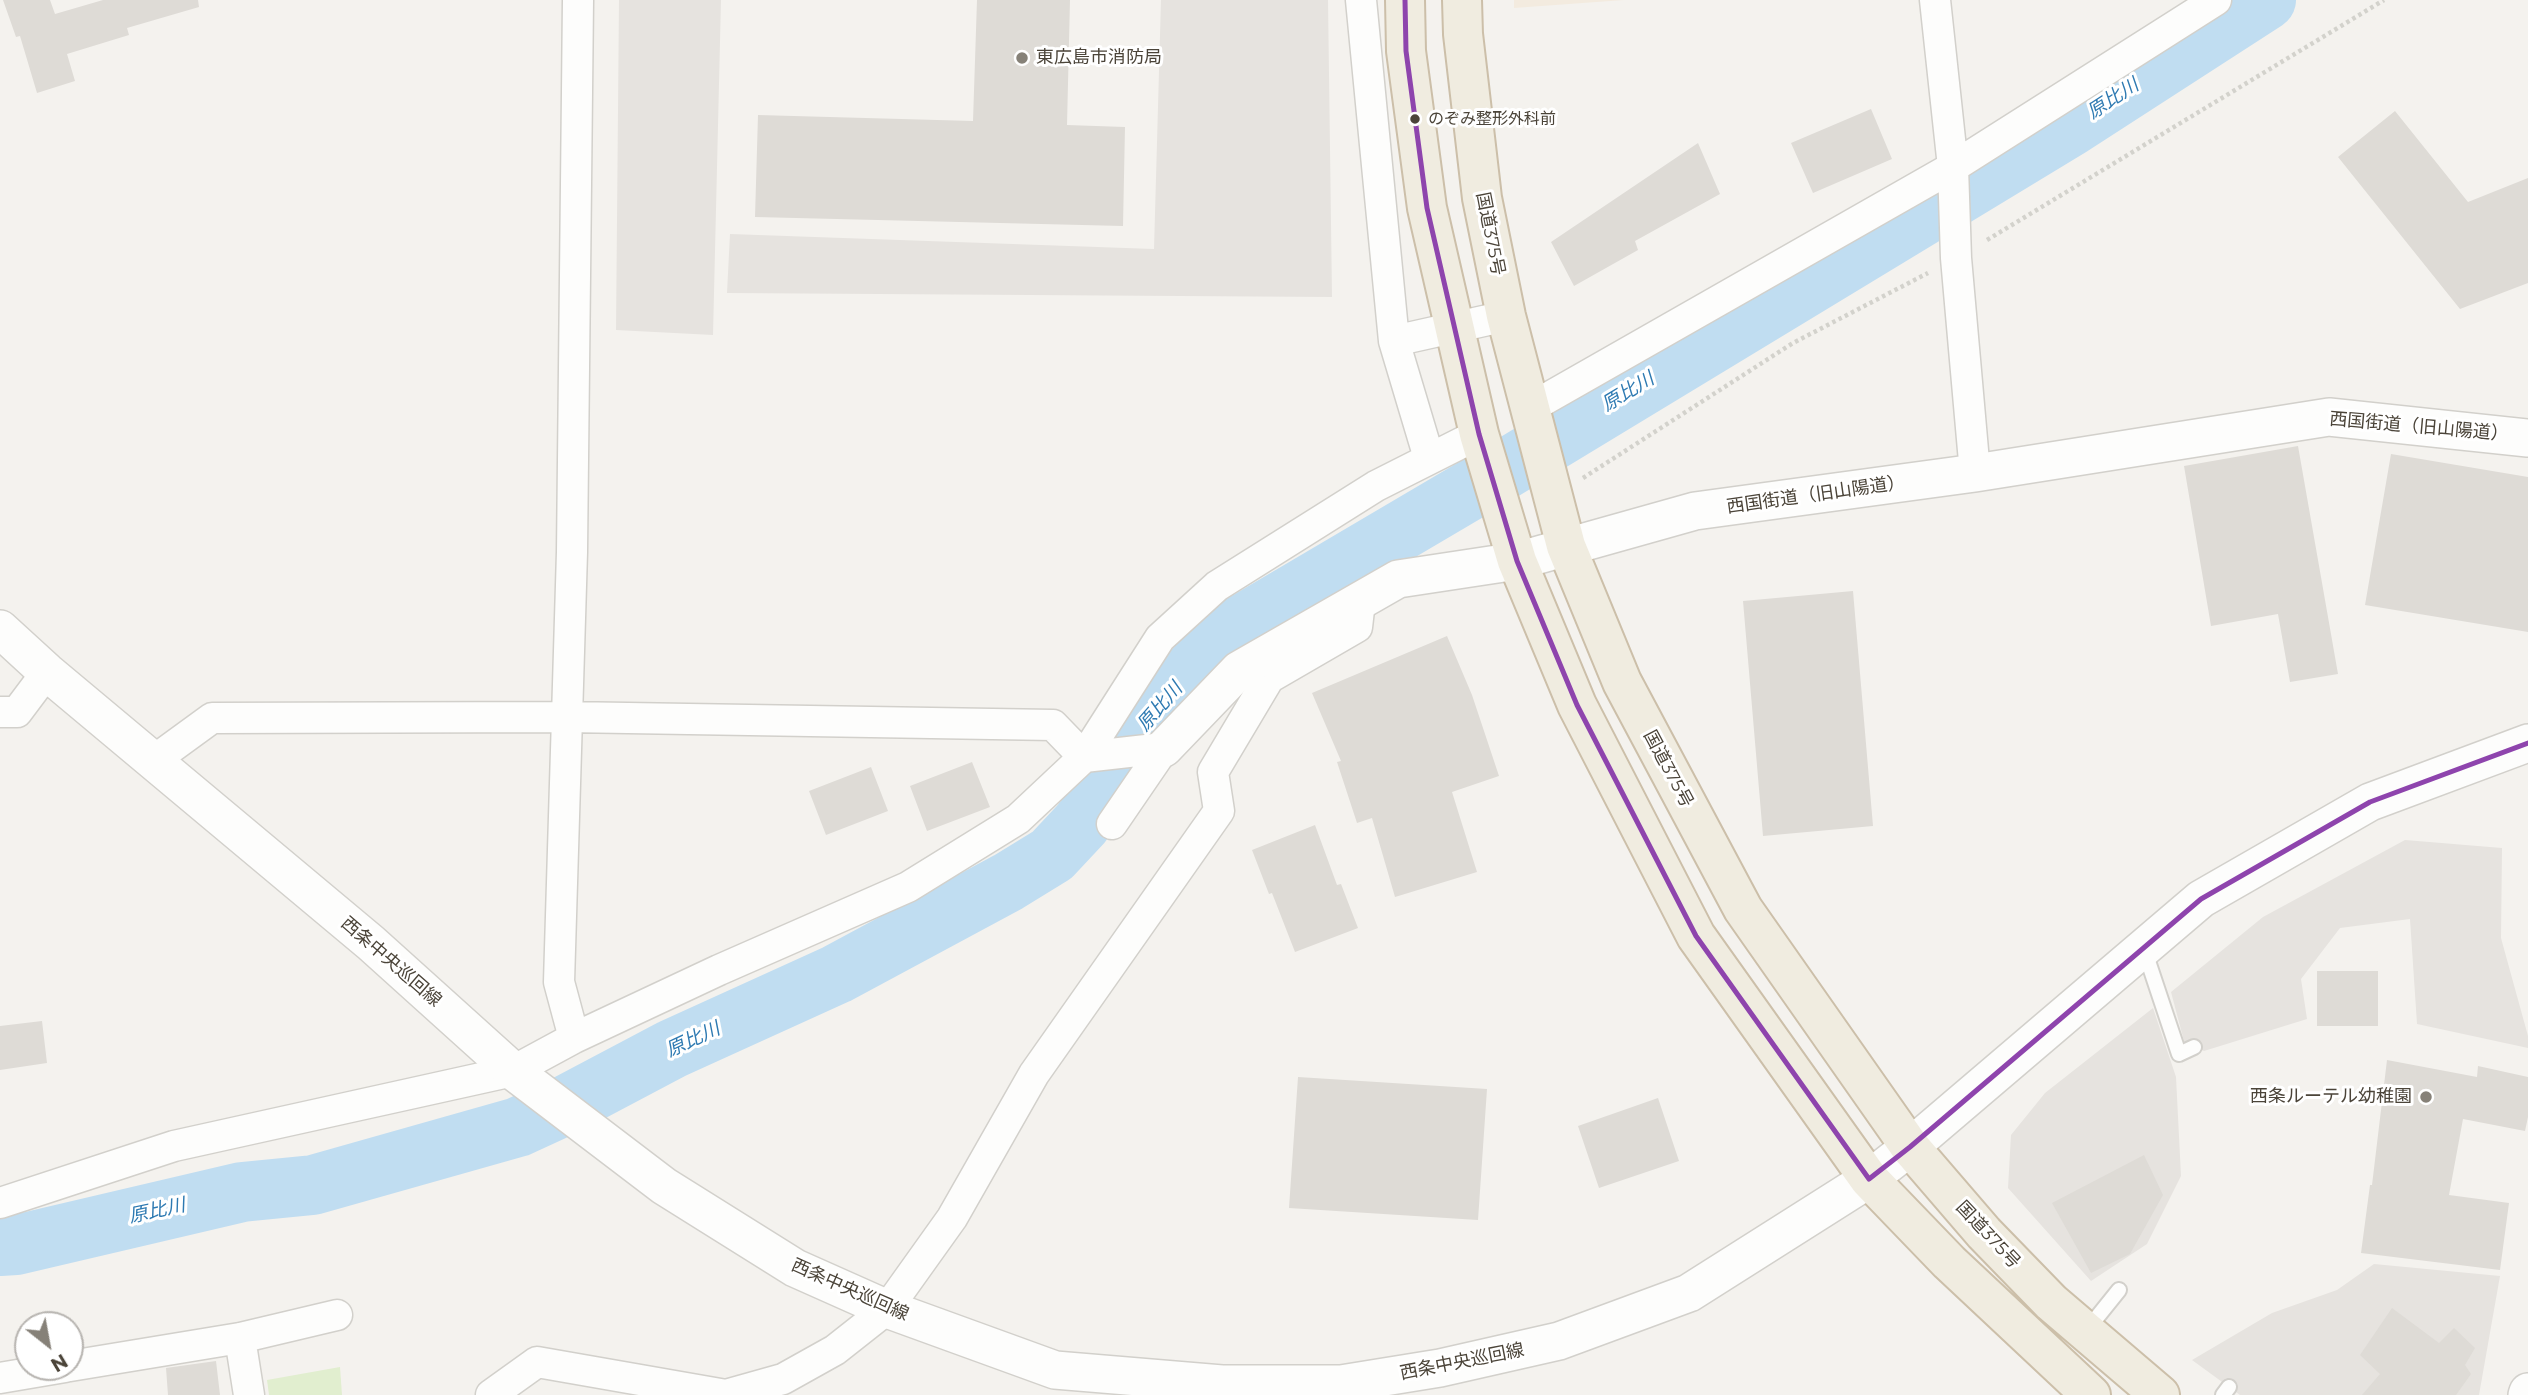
<!DOCTYPE html>
<meta charset="utf-8">
<style>
body{margin:0}
#map{position:relative;width:2528px;height:1395px;overflow:hidden;background:#f4f2ee;font-family:Montserrat,sans-serif}
canvas{display:block}
.north{position:absolute;left:14px;top:1311px;width:70px;height:70px;box-sizing:border-box;background:#fff;border:2px solid #b7b4b0;border-radius:50%;rotate:149deg;font-size:19px;font-weight:700;line-height:28px;text-align:center;color:#4b4439}
.north::after{content:'';display:block;margin:auto;width:24px;height:32px;background:#868178;clip-path:polygon(50% 0,100% 100%,50% 72%,0 100%)}
</style>
<div id="map">
<canvas width="2528" height="1395"></canvas>
<div class="north">N</div>
</div>
<script>
const ctx = document.querySelector('canvas').getContext('2d');
ctx.lineJoin = 'round';
function paint(path, color) {
  ctx.fillStyle = color;
  ctx.fill(path, 'evenodd');
}
function shape(rows) {
  const path = new Path2D();
  for (const r of rows) {
    path.moveTo(r[0], r[1]);
    for (let i = 2; i < r.length; i += 2) path.lineTo(r[i], r[i + 1]);
  }
  return path;
}
function strokePath(path, color, width, dash) {
  ctx.strokeStyle = color;
  ctx.lineWidth = width;
  ctx.lineCap = dash ? 'butt' : 'round';
  ctx.setLineDash(dash || []);
  ctx.stroke(path);
}
function label(font, color, halo, rows, align = 'center') {
  ctx.font = font + ' Montserrat,"Noto Sans JP",sans-serif';
  ctx.lineWidth = 6;
  ctx.setLineDash([]);
  ctx.textBaseline = 'middle';
  ctx.strokeStyle = halo;
  ctx.fillStyle = color;
  for (const [text, x, y, turn = 0] of rows) {
    ctx.save();
    ctx.translate(x, y);
    ctx.rotate((+turn || 0) * Math.PI / 180);
    ctx.textAlign = isNaN(turn) ? turn : align;
    if (halo) ctx.strokeText(text, 0, 0);
    ctx.fillText(text, 0, 0);
    ctx.restore();
  }
}
paint(shape([
 [1514,0,1624,0,1514,8]
]), '#f3ebdf');
paint(shape([
 [340,1367,342,1395,269,1395,267,1380]
]), '#e1eecf');
paint(shape([
 [619,0,721,0,713,335,616,330],
 [1161,0,1328,0,1332,297,727,293,730,234,1154,249],
 [2405,840,2502,848,2501,938,2528,1036,2528,1048,2417,1024,2410,919,2340,928,2301,979,2307,1019,2204,1051,2184,1041,2171,992,2263,917],
 [2153,1008,2176,1077,2181,1176,2147,1244,2091,1281,2008,1188,2011,1135,2045,1093],
 [2374,1264,2500,1276,2479,1395,2240,1395,2192,1360,2272,1313,2337,1290]
]), '#e6e3df');
strokePath(shape([
 [0,1246,16,1245,242,1192,313,1185,518,1127,568,1104,672,1049,837,974,1008,882,1052,855,1081,824,1100,798,1147,719,1231,631,1489,479,2071,126,2266,0]
]), '#c0ddf1', 60);
paint(shape([
 [3,0,50,0,55,14,103,0,198,0,199,7,127,28,129,35,67,54,75,81,37,93,20,36,16,37],
 [977,0,1070,0,1067,125,1125,127,1123,226,755,217,758,115,973,121],
 [1871,109,1892,159,1813,193,1791,143],
 [2395,111,2468,202,2528,178,2528,283,2460,309,2338,157],
 [1698,143,1720,194,1635,241,1638,250,1574,286,1551,242],
 [2298,446,2338,674,2290,682,2278,614,2211,626,2184,466],
 [2391,454,2528,477,2528,632,2365,605],
 [1853,591,1873,826,1763,836,1743,601],
 [1447,636,1472,695,1499,776,1452,792,1477,872,1395,897,1372,818,1357,823,1337,762,1341,761,1312,693],
 [972,762,990,807,927,831,910,786],
 [871,767,888,811,826,835,809,791],
 [1315,825,1337,885,1341,884,1358,928,1295,952,1272,893,1269,894,1252,850],
 [2317,971,2378,971,2378,1026,2317,1026],
 [42,1021,47,1063,0,1070,0,1026],
 [2387,1060,2477,1077,2478,1066,2528,1077,2528,1117,2525,1131,2463,1119,2449,1195,2509,1203,2500,1270,2361,1253,2370,1185,2372,1185],
 [1298,1077,1487,1089,1478,1220,1289,1208],
 [1658,1098,1679,1161,1599,1188,1578,1126],
 [2144,1155,2163,1195,2130,1254,2091,1273,2052,1203],
 [2392,1308,2439,1343,2454,1328,2475,1348,2465,1365,2471,1374,2456,1395,2362,1395,2380,1374,2360,1355],
 [216,1361,220,1395,168,1395,166,1368]
]), '#dedbd6');
const service = shape([
 [2144,949,2179,1054,2194,1047],
 [2086,1331,2119,1290],
 [2223,1395,2229,1387]
]);
const minor = shape([
 [1361,0,1394,341,1429,458],
 [1935,0,1953,167,1956,258,1975,473],
 [1394,341,1506,316],
 [1530,408,1953,167,2216,0],
 [0,712,17,712,47,672],
 [153,761,212,718,567,717,1053,725,1084,757,1164,748],
 [1112,824,1164,748],
 [574,1038,559,982,572,552,578,0],
 [0,1203,174,1146,513,1071,574,1038,719,970,908,887,1018,819,1084,757,1160,638,1217,586,1376,486,1479,434],
 [240,1338,249,1395],
 [70,1366,240,1338,337,1315],
 [0,1378,65,1367],
 [491,1395,537,1362,726,1395,783,1379,835,1350,887,1309,952,1218,1034,1074,1219,811,1213,772,1269,678,1357,627,1360,601]
]);
const tertiary = shape([
 [0,629,47,672,371,943,513,1071,664,1186,795,1268,887,1309,1055,1370,1222,1384,1341,1384,1440,1368,1559,1341,1689,1293,1869,1179,1910,1147,2201,899,2370,802,2528,743],
 [1164,748,1239,670,1398,579,1517,561,1695,511,1975,473,2329,417,2528,438],
 [2527,1395,2528,1392]
]);
const trunk = shape([
 [1405,0,1406,51,1427,208,1479,434,1517,561,1577,705,1696,936,1869,1179,1949,1262,2091,1395],
 [1462,0,1463,34,1482,198,1506,316,1566,546,1622,682,1743,909,1910,1147,1984,1233,2051,1302,2160,1395]
]);
strokePath(service, '#d2d0cb', 18);
strokePath(minor, '#d2d0cb', 33);
strokePath(tertiary, '#d2d0cb', 40);
strokePath(trunk, '#ccbfa9', 42);
strokePath(shape([
 [1987,240,2384,0],
 [1583,478,1793,343,1928,273]
]), '#d3d2cc', 4.5, [3.5, 3.5]);
strokePath(service, '#fdfdfc', 14);
strokePath(minor, '#fdfdfc', 30);
strokePath(tertiary, '#fdfdfc', 37);
strokePath(trunk, '#f0ece0', 38);
strokePath(shape([
 [1405,0,1406,51,1427,208,1479,434,1517,561,1577,705,1696,936,1869,1179,1910,1147,2201,899,2370,802,2528,743]
]), '#8e44ad', 5);
for (const [x, y, r, color] of [
 [1022,58,7,"#868178"],
 [1415,119,6,"#4b4439"],
 [2426,1097,7,"#868178"]
]) {
  const dot = new Path2D();
  dot.arc(x, y, r, 0, 2 * Math.PI);
  ctx.fillStyle = color;
  ctx.fill(dot);
  strokePath(dot, '#fff', 2.5);
}
label('16px', '#4b4439', '#fff', [
 ["のぞみ整形外科前",1428,119]
], 'left');
label('18px', '#4b4439', '#fff', [
 ["東広島市消防局",1036,58],
 ["西条ルーテル幼稚園",2412,1097,"right"]
], 'left');
label('18px', '#4b4439', '#fff', [
 ["国道375号",1490,234,79],
 ["西国街道（旧山陽道）",2419,427,5],
 ["西国街道（旧山陽道）",1816,495,-8],
 ["国道375号",1668,769,62],
 ["西条中央巡回線",391,962,41],
 ["国道375号",1988,1235,47],
 ["西条中央巡回線",850,1290,24],
 ["西条中央巡回線",1462,1362,-11]
]);
label('italic 19px', '#2e7ab2', '#fff', [
 ["原比川",2113,99,-33],
 ["原比川",1628,392,-31],
 ["原比川",1160,707,-49],
 ["原比川",693,1040,-25],
 ["原比川",157,1211,-12]
]);
</script>
